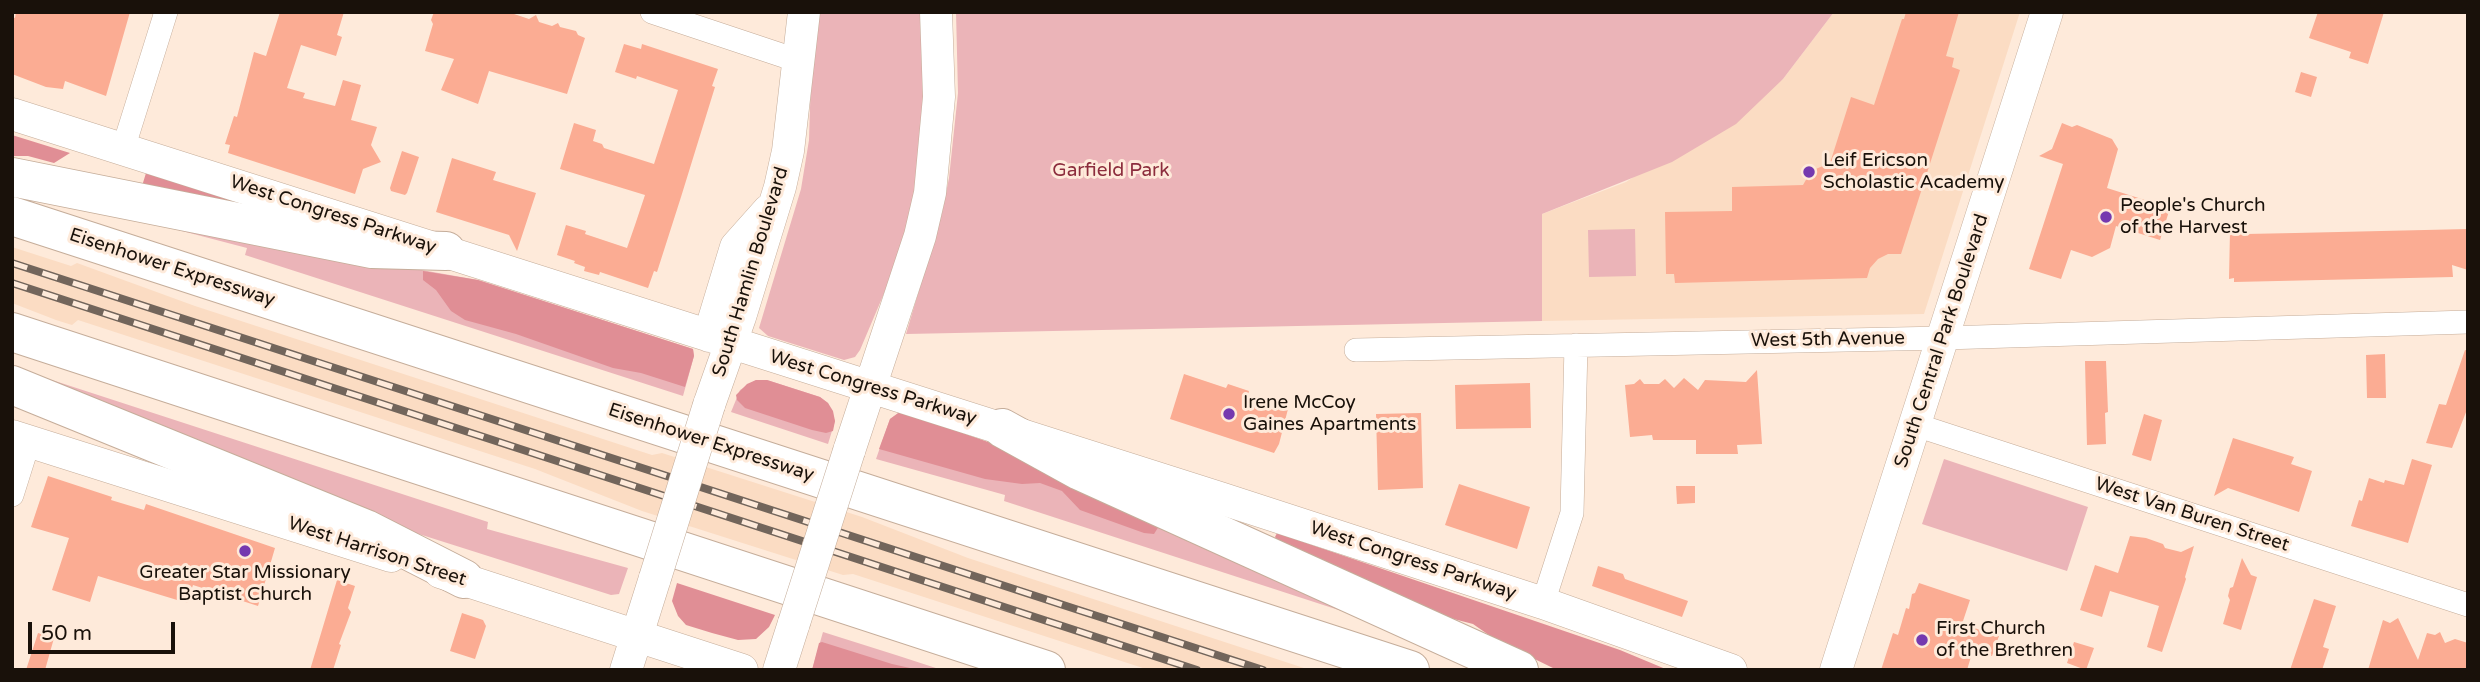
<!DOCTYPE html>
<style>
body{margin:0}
#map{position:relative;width:2480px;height:682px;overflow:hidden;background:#feeada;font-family:"Varela Round",sans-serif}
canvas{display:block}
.frame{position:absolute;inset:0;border:14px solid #19110a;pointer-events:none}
.scale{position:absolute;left:28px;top:622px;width:147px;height:32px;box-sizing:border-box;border:4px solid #19110a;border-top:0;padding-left:9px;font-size:21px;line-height:24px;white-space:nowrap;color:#19110a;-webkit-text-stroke:5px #feeada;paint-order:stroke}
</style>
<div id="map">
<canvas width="2480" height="682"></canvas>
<div class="frame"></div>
<div class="scale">50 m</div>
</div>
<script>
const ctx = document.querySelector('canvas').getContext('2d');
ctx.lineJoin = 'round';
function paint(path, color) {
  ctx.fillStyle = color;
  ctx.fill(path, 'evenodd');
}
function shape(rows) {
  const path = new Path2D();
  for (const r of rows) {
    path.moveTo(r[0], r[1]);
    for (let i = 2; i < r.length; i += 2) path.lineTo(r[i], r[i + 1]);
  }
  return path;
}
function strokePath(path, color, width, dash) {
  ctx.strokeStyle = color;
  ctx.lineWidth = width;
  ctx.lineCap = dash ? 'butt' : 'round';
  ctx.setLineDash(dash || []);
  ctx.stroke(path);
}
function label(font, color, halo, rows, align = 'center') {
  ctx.font = font + ' "Varela Round",sans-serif';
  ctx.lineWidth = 6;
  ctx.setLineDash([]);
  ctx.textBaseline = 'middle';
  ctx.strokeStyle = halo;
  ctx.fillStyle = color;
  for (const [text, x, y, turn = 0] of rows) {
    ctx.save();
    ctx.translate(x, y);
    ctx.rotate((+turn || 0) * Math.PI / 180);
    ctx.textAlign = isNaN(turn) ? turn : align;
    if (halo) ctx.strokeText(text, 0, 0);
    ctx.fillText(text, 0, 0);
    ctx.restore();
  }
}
paint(shape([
 [1834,12,2020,12,1924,314,1542,321,1542,214,1626,182,1783,79],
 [12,247,71,266,77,263,195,306,652,455,662,453,862,517,968,558,1310,670,1149,670,853,574,843,575,642,511,535,469,78,320,72,325,56,320,12,303]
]), '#fbdcc3');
paint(shape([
 [813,12,927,12,926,143,899,258,860,350,855,357,844,360,768,336,759,328,801,189,809,140],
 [956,12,1834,12,1783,79,1736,124,1672,162,1542,214,1542,321,906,334,942,213,949,178,958,93],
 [140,220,478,280,693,349,694,356,683,396,245,255,247,248],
 [1635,229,1636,276,1589,277,1588,230],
 [12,367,488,522,487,529,628,568,619,594,611,595,403,529],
 [756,380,767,380,820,397,828,403,835,421,828,444,731,412,740,390],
 [901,411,1397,629,1004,501,1005,495,876,459,890,419],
 [1944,459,2088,507,2067,571,1922,524],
 [823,632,899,656,942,670,812,670]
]), '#ebb4b8');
paint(shape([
 [12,135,70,153,54,163,28,156,12,156],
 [146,173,302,220,142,186],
 [423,271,478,280,693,349,694,356,685,387,641,373,613,368,516,334,465,320,451,311,436,290,423,280],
 [756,380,767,380,820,397,828,403,833,411,835,421,833,431,826,433,812,430,745,408,737,400,736,395,747,384],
 [901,411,1005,448,1159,526,1154,534,1144,533,1080,510,1062,491,1040,483,1022,484,985,479,879,449,890,419],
 [1277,533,1620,650,1668,670,1557,670,1496,640,1473,624,1446,617,1280,545,1275,537],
 [677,583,775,615,769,627,756,639,738,640,712,633,686,625,678,616,672,601],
 [822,642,892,664,919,670,812,670,819,643]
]), '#e08e95');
paint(shape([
 [16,12,130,12,106,96,65,81,63,89,46,87,12,74,12,17,15,18],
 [280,12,344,12,337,35,342,37,336,56,301,45,287,88,305,93,303,98,335,106,343,80,361,85,351,120,377,127,371,145,381,162,363,169,355,194,228,153,230,145,225,144,234,116,237,117,254,52,266,56],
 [434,12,508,12,529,19,536,15,539,22,552,26,558,23,560,27,576,31,578,35,585,38,567,94,489,71,478,104,441,90,454,59,425,51,433,24,431,20],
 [1906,12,1959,12,1946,56,1954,58,1952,67,1960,70,1901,254,1888,254,1878,259,1870,268,1867,278,1675,283,1674,274,1666,274,1665,212,1732,211,1732,187,1803,185,1811,171,1830,163,1851,97,1874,105,1902,19,1904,19],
 [2318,12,2384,12,2368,64,2349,58,2351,52,2309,38],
 [624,44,641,49,642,44,718,69,712,86,715,87,681,197,657,272,654,271,648,288,600,272,599,275,584,271,585,267,574,263,575,261,557,255,566,225,586,231,585,234,627,248,635,225,645,195,560,169,574,123,596,130,593,141,602,144,604,148,654,164,678,90,637,76,636,79,615,72],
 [2301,72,2317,77,2311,97,2295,92],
 [2062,123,2072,127,2077,125,2112,139,2118,149,2107,188,2170,208,2160,240,2116,226,2110,248,2092,257,2071,250,2061,279,2029,269,2063,164,2039,156,2052,149],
 [402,151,419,157,407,193,405,195,391,191,390,188],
 [452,158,496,172,493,180,536,193,517,251,509,235,436,212],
 [2468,229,2468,270,2452,265,2453,277,2234,282,2234,278,2229,279,2230,231,2246,230,2246,234,2295,233],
 [2465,350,2468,351,2468,407,2452,448,2426,443,2439,404,2446,405],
 [2385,354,2386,398,2367,398,2366,355],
 [2085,361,2106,361,2108,412,2105,413,2106,444,2087,445],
 [1757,370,1762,444,1737,445,1738,454,1696,454,1696,440,1653,440,1652,435,1630,437,1625,385,1634,384,1640,379,1644,384,1659,384,1665,379,1674,388,1684,378,1698,390,1705,380,1746,382],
 [1184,374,1226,388,1228,384,1249,391,1248,395,1288,409,1279,444,1274,453,1170,419],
 [1530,383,1531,428,1456,429,1455,385],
 [1421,413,1423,488,1378,490,1376,414],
 [2144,414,2162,420,2151,461,2132,455],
 [2233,438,2294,457,2291,464,2312,471,2299,512,2228,488,2214,496],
 [2412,459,2432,465,2408,543,2351,526,2359,500,2362,501,2369,478,2384,483,2385,480,2404,485],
 [48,476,112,497,111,500,144,510,146,504,275,548,258,606,193,585,187,603,98,576,90,602,52,590,69,538,31,527],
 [1459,484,1530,507,1517,549,1445,525],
 [1676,486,1695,486,1695,503,1677,504],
 [2130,536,2146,538,2163,544,2165,548,2181,552,2194,546,2185,577,2186,579,2162,652,2147,647,2159,606,2110,591,2102,617,2080,610,2095,565,2118,573],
 [2242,558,2251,575,2257,577,2241,630,2223,624,2230,600,2228,596,2230,588,2233,587],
 [1598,566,1623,574,1625,579,1688,601,1682,617,1592,586],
 [337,580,355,586,348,608,351,612,339,644,341,645,333,670,310,670],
 [1919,583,1970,600,1962,624,1999,636,1992,656,1973,650,1967,670,1881,670,1893,633,1898,635,1906,608,1909,609,1912,594,1915,593],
 [2314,599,2336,606,2323,647,2329,649,2322,670,2290,670],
 [462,613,483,620,486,626,475,659,450,651],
 [2398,618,2418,660,2427,633,2435,635,2440,632,2445,643,2455,639,2468,643,2468,670,2368,670,2383,620,2390,623],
 [38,633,54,638,45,670,26,670],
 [2074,642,2094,648,2086,670,2067,663]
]), '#fbac93');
const street = shape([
 [652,12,799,61],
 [123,149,166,12],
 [1356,350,1944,338,2468,322],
 [1916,425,2468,605],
 [12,495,29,441],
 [1543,603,1572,513,1576,345]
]);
const secondary = shape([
 [12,114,1223,499,1543,603,1731,670],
 [709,336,736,247,769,210],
 [709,405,740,317,780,187,788,151,804,12],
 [12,436,391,556],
 [849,451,920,236,930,193,939,97,936,12],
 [440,572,742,670],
 [626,670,655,578],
 [779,670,794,623],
 [1836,670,2047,12]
]);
const highway = shape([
 [12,177,372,249,446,251],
 [12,216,1410,670],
 [12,332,1046,670],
 [12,385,366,529,464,579],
 [1002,428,1080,471,1519,670]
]);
strokePath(street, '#c5ad9a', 24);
strokePath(secondary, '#c5ad9a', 33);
strokePath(highway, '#c5ad9a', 40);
strokePath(street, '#fff', 23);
strokePath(secondary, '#fff', 32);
strokePath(highway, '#fff', 38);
const rail = shape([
 [12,263,1263,670],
 [12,283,1197,670]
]);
strokePath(rail, '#72655b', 8);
strokePath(rail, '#feeada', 5, [16]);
const secondaryBridge = shape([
 [655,578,709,405],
 [794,623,849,451]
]);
strokePath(secondaryBridge, '#c5ad9a', 33, []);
strokePath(secondaryBridge, '#fff', 32);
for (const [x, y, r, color] of [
 [1809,172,7,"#7539af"],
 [2106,217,7,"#7539af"],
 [1229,414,7,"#7539af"],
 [245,551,7,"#7539af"],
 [1922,640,7,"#7539af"]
]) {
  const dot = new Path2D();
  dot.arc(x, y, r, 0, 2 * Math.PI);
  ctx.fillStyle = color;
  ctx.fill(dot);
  strokePath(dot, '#feeada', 2.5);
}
label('19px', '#19110a', '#feeada', [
 ["Leif Ericson",1823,161],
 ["Scholastic Academy",1823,183],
 ["People's Church",2120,206],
 ["of the Harvest",2120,228],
 ["Irene McCoy",1243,403],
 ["Gaines Apartments",1243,425],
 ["Greater Star Missionary",245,573,"center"],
 ["Baptist Church",245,595,"center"],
 ["First Church",1936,629],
 ["of the Brethren",1936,651]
], 'left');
label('19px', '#8c2d3d', '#feeada', [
 ["Garfield Park",1111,171]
]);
label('19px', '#19110a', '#feeada', [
 ["West Congress Parkway",333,215,18],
 ["Eisenhower Expressway",172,268,18],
 ["South Hamlin Boulevard",751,272,-73],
 ["West 5th Avenue",1828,340,-1],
 ["South Central Park Boulevard",1942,341,-72],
 ["West Congress Parkway",873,388,17],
 ["Eisenhower Expressway",711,443,18],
 ["West Van Buren Street",2192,515,18],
 ["West Harrison Street",377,552,18],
 ["West Congress Parkway",1413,561,18]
]);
</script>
